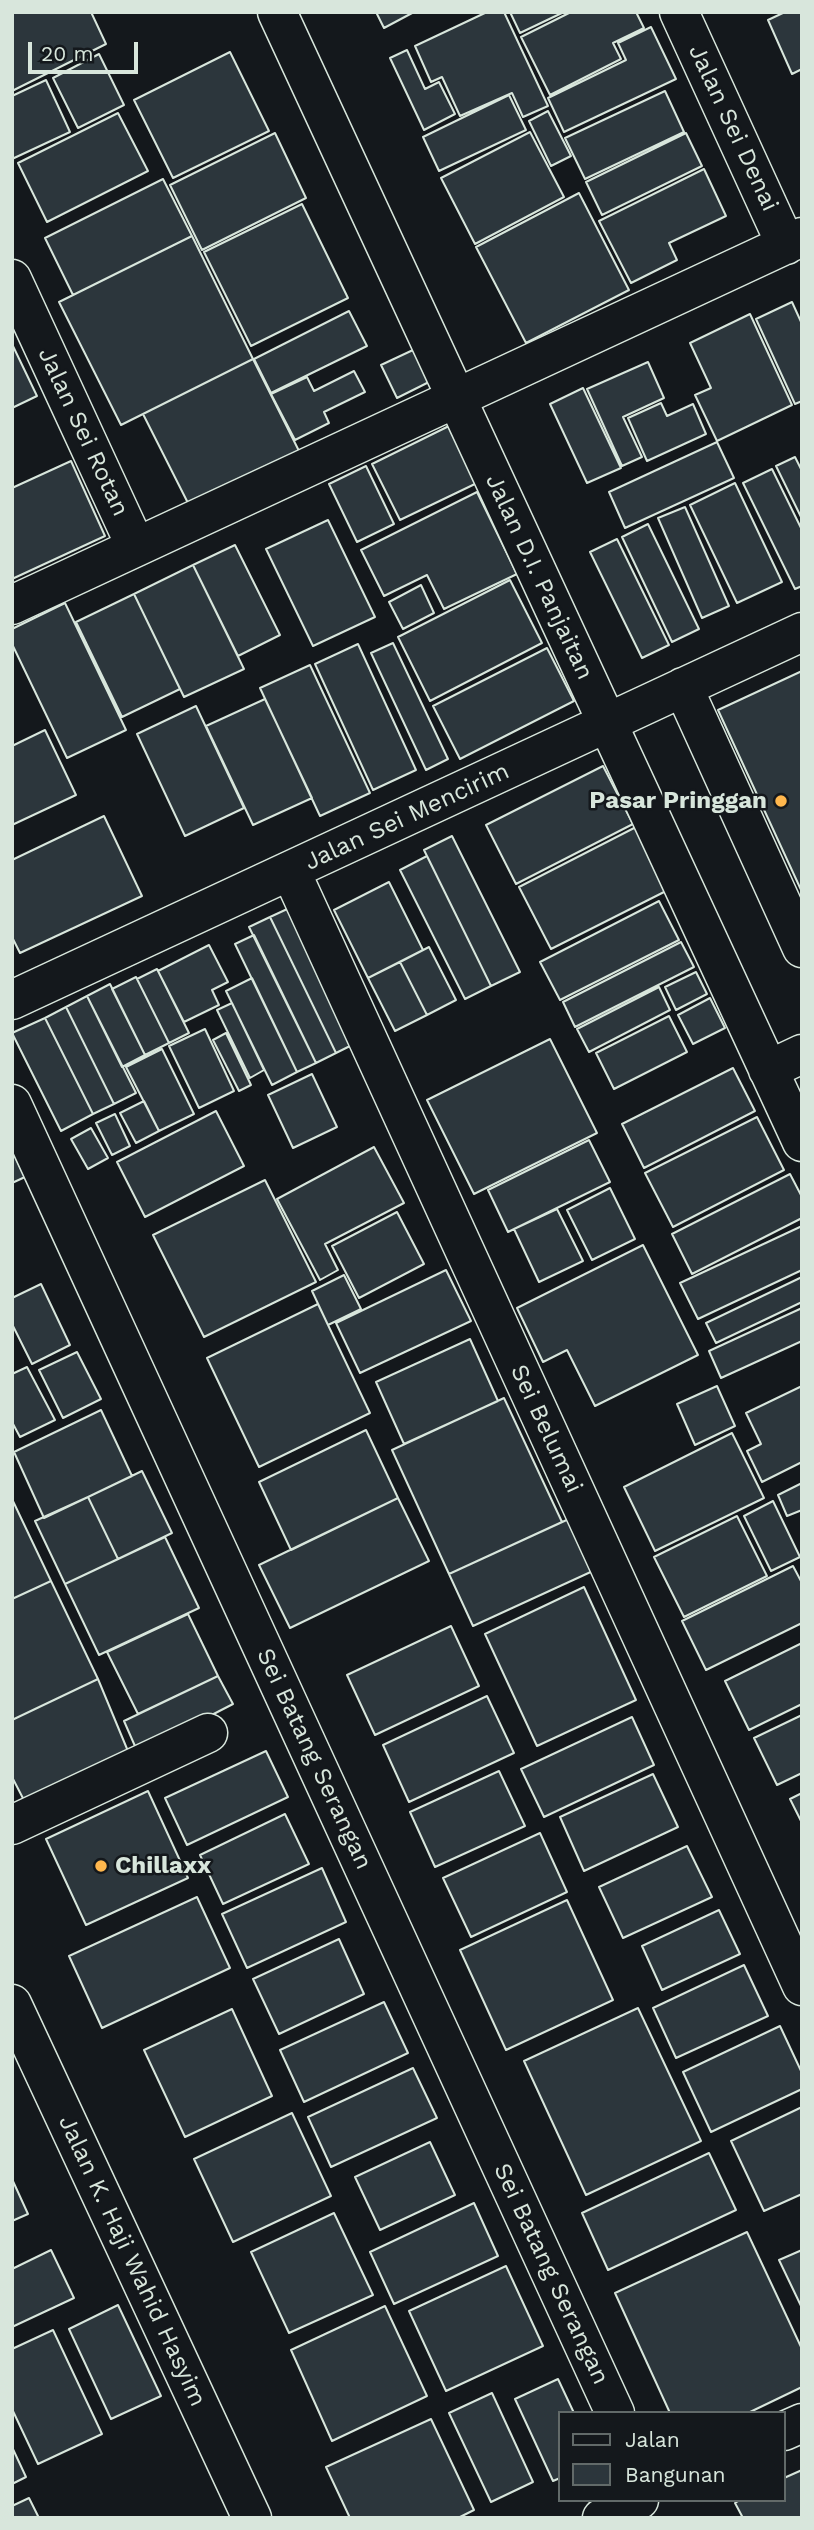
<!DOCTYPE html>
<style>
body{margin:0}
#map{position:relative;width:814px;height:2530px;overflow:hidden;background:#14181c;font-family:"Work Sans",sans-serif}
canvas{display:block}
.frame{position:absolute;inset:0;border:14px solid #d8e6dc;pointer-events:none}
.legend{position:absolute;left:558px;top:2411px;width:228px;height:91px;box-sizing:border-box;background:#14181c;border:2px solid #626a69;margin:0;padding:9px 12px;list-style:none;font-size:21px;color:#d8e6dc}
.legend li{display:flex;align-items:center;gap:14px;height:35px}
.legend b{width:35px;border:2px solid #626a69}
.scale{position:absolute;left:28px;top:42px;width:110px;height:32px;box-sizing:border-box;border:4px solid #d8e6dc;border-top:0;padding-left:9px;font-size:21px;line-height:24px;white-space:nowrap;color:#d8e6dc;-webkit-text-stroke:5px #14181c;paint-order:stroke}
</style>
<div id="map">
<canvas width="814" height="2530"></canvas>
<div class="frame"></div>
<ul class="legend">
<li><b style="height:9px;background:#14181c"></b>Jalan</li>
<li><b style="height:19px;background:#2c363c"></b>Bangunan</li>
</ul>
<div class="scale">20 m</div>
</div>
<script>
const ctx = document.querySelector('canvas').getContext('2d');
ctx.lineJoin = 'round';
function paint(path, color) {
  ctx.fillStyle = color;
  ctx.fill(path, 'evenodd');
}
function shape(rows) {
  const path = new Path2D();
  for (const r of rows) {
    path.moveTo(r[0], r[1]);
    for (let i = 2; i < r.length; i += 2) path.lineTo(r[i], r[i + 1]);
  }
  return path;
}
function strokePath(path, color, width, dash) {
  ctx.strokeStyle = color;
  ctx.lineWidth = width;
  ctx.lineCap = dash ? 'butt' : 'round';
  ctx.setLineDash(dash || []);
  ctx.stroke(path);
}
function label(font, color, halo, rows, align = 'center') {
  ctx.font = font + ' "Work Sans",sans-serif';
  ctx.lineWidth = 5;
  ctx.setLineDash([]);
  ctx.textBaseline = 'middle';
  ctx.strokeStyle = halo;
  ctx.fillStyle = color;
  for (const [text, x, y, turn = 0] of rows) {
    ctx.save();
    ctx.translate(x, y);
    ctx.rotate((+turn || 0) * Math.PI / 180);
    ctx.textAlign = isNaN(turn) ? turn : align;
    if (halo) ctx.strokeText(text, 0, 0);
    ctx.fillText(text, 0, 0);
    ctx.restore();
  }
}
const building = shape([
 [12,12,91,12,106,44,12,91,12,12],
 [376,12,414,12,384,28,376,12],
 [487,12,504,12,548,106,523,117,512,93,460,116,442,77,431,82,415,46,487,12],
 [510,12,564,12,520,33,510,12],
 [571,12,636,12,644,28,613,43,621,59,550,95,521,37,571,12],
 [785,12,802,12,802,69,792,74,768,20,785,12],
 [651,27,676,79,564,132,548,98,626,60,618,43,651,27],
 [407,50,425,89,439,82,455,114,424,130,390,58,407,50],
 [230,52,269,131,173,178,134,100,230,52],
 [99,54,124,105,78,128,53,78,99,54],
 [46,80,70,132,12,159,12,96,46,80],
 [665,91,684,132,585,179,565,138,665,91],
 [509,95,526,130,439,171,423,137,509,95],
 [548,111,571,156,551,166,529,121,548,111],
 [118,113,148,171,47,222,18,163,118,113],
 [530,132,564,197,475,244,441,178,530,132],
 [275,133,306,198,202,250,170,185,275,133],
 [686,133,702,166,602,215,586,182,686,133],
 [704,169,726,216,669,243,677,260,631,283,599,221,704,169],
 [163,179,192,236,73,295,45,238,163,179],
 [579,193,629,290,526,343,476,247,579,193],
 [302,204,348,298,251,346,204,252,302,204],
 [192,236,253,359,121,425,59,302,192,236],
 [792,302,802,324,802,401,795,404,756,319,792,302],
 [349,311,367,346,271,393,254,359,349,311],
 [750,314,792,405,717,441,695,395,711,388,690,343,750,314],
 [12,344,37,396,12,408,12,344],
 [413,350,429,382,397,398,381,365,413,350],
 [253,359,302,457,192,511,143,414,253,359],
 [648,362,664,398,623,417,642,457,622,466,587,389,648,362],
 [354,371,365,392,324,412,329,423,295,440,271,394,307,377,314,391,354,371],
 [583,388,621,468,587,483,550,404,583,388],
 [661,403,667,416,693,404,706,434,647,461,628,418,661,403],
 [449,426,477,483,400,520,372,464,449,426],
 [717,442,734,478,625,528,609,492,717,442],
 [795,457,802,471,802,519,776,466,795,457],
 [71,461,105,536,12,579,12,488,71,461],
 [366,466,394,524,357,542,329,484,366,466],
 [772,469,802,530,802,586,795,589,743,483,772,469],
 [735,483,782,582,737,603,690,505,735,483],
 [477,492,517,574,444,609,427,575,384,596,361,550,477,492],
 [685,507,729,606,702,618,658,518,685,507],
 [328,520,375,617,313,646,266,549,328,520],
 [648,524,699,629,672,642,622,537,648,524],
 [617,539,669,645,642,658,590,552,617,539],
 [235,545,280,635,238,656,193,565,235,545],
 [193,565,244,669,184,697,134,594,193,565],
 [510,580,542,643,430,701,398,637,510,580],
 [421,585,434,613,403,629,389,602,421,585],
 [134,594,180,689,122,717,76,622,134,594],
 [65,603,126,730,67,758,12,644,12,629,65,603],
 [393,643,448,759,426,770,371,653,393,643],
 [358,644,416,770,373,790,315,664,358,644],
 [547,648,574,701,460,759,433,706,547,648],
 [310,665,370,793,320,816,260,688,310,665],
 [802,671,802,892,718,710,802,671],
 [265,699,312,798,253,825,206,726,265,699],
 [196,706,244,808,185,836,137,734,196,706],
 [45,730,76,795,12,825,12,746,45,730],
 [603,766,633,824,516,884,486,825,603,766],
 [104,816,142,896,20,953,12,937,12,860,104,816],
 [638,826,670,889,551,949,519,887,638,826],
 [452,836,520,972,491,986,424,850,452,836],
 [427,856,491,986,465,999,400,870,427,856],
 [389,882,423,950,368,978,334,910,389,882],
 [659,901,679,940,560,1000,540,962,659,901],
 [298,904,364,1039,336,1053,270,917,298,904],
 [270,917,336,1053,316,1063,249,927,270,917],
 [254,935,316,1063,297,1072,235,944,254,935],
 [681,942,694,967,575,1027,563,1002,681,942],
 [209,945,228,982,212,990,219,1005,184,1022,158,971,209,945],
 [429,947,456,1000,427,1015,400,962,429,947],
 [400,962,427,1015,395,1031,368,978,400,962],
 [157,969,189,1033,169,1043,137,979,157,969],
 [696,972,707,994,676,1010,665,987,696,972],
 [136,977,169,1043,145,1055,112,989,136,977],
 [252,978,297,1072,272,1085,226,991,252,978],
 [110,984,145,1055,122,1067,87,996,110,984],
 [659,987,670,1010,589,1052,577,1029,659,987],
 [87,996,136,1093,114,1104,66,1007,87,996],
 [710,998,725,1028,693,1044,678,1015,710,998],
 [232,1003,264,1070,250,1078,217,1010,232,1003],
 [66,1007,114,1104,93,1114,45,1018,66,1007],
 [669,1016,687,1052,614,1089,596,1053,669,1016],
 [45,1018,93,1114,61,1131,12,1033,45,1018],
 [205,1029,234,1091,199,1108,169,1046,205,1029],
 [226,1033,251,1085,239,1091,213,1040,226,1033],
 [550,1039,597,1133,474,1194,427,1100,550,1039],
 [162,1049,194,1114,159,1131,126,1067,162,1049],
 [733,1068,755,1111,644,1168,622,1124,733,1068],
 [312,1074,337,1127,293,1148,268,1095,312,1074],
 [144,1101,159,1131,136,1143,120,1113,144,1101],
 [216,1111,244,1166,145,1217,117,1162,216,1111],
 [115,1114,130,1146,112,1155,96,1123,115,1114],
 [757,1117,784,1170,673,1227,645,1173,757,1117],
 [91,1128,108,1158,88,1169,71,1139,91,1128],
 [589,1140,610,1182,508,1232,488,1190,589,1140],
 [374,1147,404,1203,325,1244,338,1270,320,1280,277,1199,374,1147],
 [12,1150,25,1177,12,1183,12,1150],
 [790,1174,802,1197,802,1218,692,1274,672,1234,790,1174],
 [265,1180,316,1282,204,1337,153,1235,265,1180],
 [610,1188,635,1239,592,1260,567,1210,610,1188],
 [557,1209,583,1261,539,1282,514,1229,557,1209],
 [397,1212,424,1264,359,1298,332,1246,397,1212],
 [802,1226,802,1270,698,1319,680,1283,802,1226],
 [643,1245,698,1355,595,1406,567,1350,543,1362,517,1308,643,1245],
 [446,1270,471,1321,360,1373,336,1323,446,1270],
 [344,1275,361,1309,328,1325,312,1291,344,1275],
 [802,1277,802,1302,716,1343,706,1323,802,1277],
 [41,1284,70,1345,32,1364,12,1324,12,1298,41,1284],
 [318,1304,370,1413,259,1467,207,1358,318,1304],
 [802,1308,802,1341,721,1378,709,1351,802,1308],
 [470,1339,498,1401,404,1444,376,1382,470,1339],
 [77,1352,101,1399,63,1418,39,1370,77,1352],
 [27,1367,55,1420,20,1437,12,1422,12,1374,27,1367],
 [717,1386,735,1426,695,1445,677,1404,717,1386],
 [802,1386,802,1462,762,1482,747,1451,761,1444,746,1413,802,1386],
 [504,1398,562,1522,449,1574,392,1450,504,1398],
 [101,1410,132,1476,44,1518,14,1452,101,1410],
 [366,1430,398,1498,291,1550,259,1482,366,1430],
 [732,1433,764,1498,655,1551,624,1487,732,1433],
 [142,1471,172,1533,118,1559,88,1497,142,1471],
 [802,1483,802,1510,787,1516,778,1495,802,1483],
 [88,1497,118,1559,65,1584,35,1521,88,1497],
 [398,1498,429,1561,290,1628,259,1565,398,1498],
 [12,1499,51,1581,12,1599,12,1499],
 [773,1501,800,1557,771,1571,744,1516,773,1501],
 [737,1516,767,1576,684,1617,654,1557,737,1516],
 [571,1518,595,1570,473,1626,449,1574,571,1518],
 [165,1537,199,1608,99,1655,65,1584,165,1537],
 [793,1566,802,1583,802,1623,706,1670,682,1621,793,1566],
 [51,1581,98,1679,12,1720,12,1599,51,1581],
 [584,1587,636,1700,537,1746,485,1634,584,1587],
 [188,1614,218,1676,138,1714,107,1652,188,1614],
 [451,1626,479,1686,375,1735,347,1675,451,1626],
 [802,1643,802,1704,749,1730,725,1681,802,1643],
 [218,1676,233,1704,138,1753,124,1721,218,1676],
 [98,1679,130,1756,27,1806,12,1777,12,1720,98,1679],
 [487,1696,514,1753,409,1802,383,1745,487,1696],
 [802,1715,802,1773,777,1785,754,1738,802,1715],
 [632,1717,654,1765,544,1817,521,1769,632,1717],
 [266,1751,288,1797,187,1845,165,1798,266,1751],
 [499,1771,525,1826,435,1867,410,1812,499,1771],
 [653,1774,678,1827,584,1871,560,1817,653,1774],
 [148,1791,188,1878,86,1925,46,1839,148,1791],
 [802,1793,802,1823,790,1799,802,1793],
 [285,1814,309,1864,223,1904,200,1855,285,1814],
 [540,1833,567,1892,471,1937,443,1878,540,1833],
 [687,1846,712,1897,623,1938,599,1887,687,1846],
 [322,1868,346,1922,247,1968,222,1914,322,1868],
 [197,1897,230,1968,102,2028,69,1956,197,1897],
 [567,1900,613,2000,506,2050,460,1950,567,1900],
 [719,1910,740,1954,662,1990,642,1946,719,1910],
 [339,1939,364,1994,279,2034,253,1979,339,1939],
 [744,1965,768,2016,676,2058,653,2008,744,1965],
 [384,2002,408,2053,304,2102,280,2050,384,2002],
 [638,2008,701,2141,586,2195,524,2061,638,2008],
 [232,2009,272,2096,185,2137,144,2050,232,2009],
 [780,2026,802,2073,802,2089,711,2132,683,2072,780,2026],
 [413,2068,437,2118,331,2167,308,2117,413,2068],
 [802,2107,802,2194,764,2211,731,2141,802,2107],
 [292,2113,331,2196,233,2242,194,2159,292,2113],
 [430,2142,455,2195,380,2230,355,2177,430,2142],
 [709,2153,736,2210,608,2270,582,2213,709,2153],
 [12,2179,28,2214,12,2221,12,2179],
 [474,2203,498,2256,394,2304,370,2252,474,2203],
 [334,2213,373,2295,289,2333,251,2252,334,2213],
 [747,2232,802,2349,802,2387,748,2413,670,2413,615,2293,747,2232],
 [51,2250,74,2298,12,2327,12,2269,51,2250],
 [802,2250,802,2308,779,2260,802,2250],
 [506,2266,543,2346,446,2391,409,2311,506,2266],
 [118,2305,161,2396,111,2419,69,2329,118,2305],
 [385,2306,427,2396,332,2441,291,2350,385,2306],
 [53,2330,102,2434,38,2464,12,2409,12,2349,53,2330],
 [558,2379,574,2413,560,2413,560,2478,553,2481,515,2399,558,2379],
 [492,2393,533,2482,491,2502,449,2413,492,2393],
 [431,2419,474,2510,458,2518,350,2518,326,2467,431,2419],
 [12,2447,26,2477,12,2484,12,2447],
 [802,2470,802,2518,743,2518,735,2503,740,2500,784,2500,784,2478,802,2470],
 [29,2498,39,2518,12,2518,12,2506,29,2498]
]);
paint(building, '#2c363c');
strokePath(building, '#d8e6dc', 2);
const minor = shape([
 [277,12,802,1142],
 [679,12,786,245],
 [12,279,136,547],
 [12,605,802,237],
 [683,687,802,948],
 [291,872,802,1986],
 [12,1000,802,632],
 [768,1070,802,1054],
 [12,1104,615,2413],
 [12,1825,208,1733],
 [12,2004,252,2518],
 [784,2431,802,2423],
 [602,2518,639,2500]
]);
strokePath(minor, '#d8e6dc', 41);
strokePath(minor, '#14181c', 38);
for (const [x, y, r, color] of [
 [781,801,7,"#ffb74d"],
 [101,1866,7,"#ffb74d"]
]) {
  const dot = new Path2D();
  dot.arc(x, y, r, 0, 2 * Math.PI);
  ctx.fillStyle = color;
  ctx.fill(dot);
  strokePath(dot, '#14181c', 2.5);
}
label('24px', '#d8e6dc', '#14181c', [
 ["Jalan Sei Denai",733,128,65],
 ["Jalan Sei Rotan",83,432,65],
 ["Jalan D.I. Panjaitan",539,577,65],
 ["Jalan Sei Mencirim",407,817,-25],
 ["Sei Belumai",546,1429,65],
 ["Sei Batang Serangan",314,1759,65],
 ["Jalan K. Haji Wahid Hasyim",132,2261,65],
 ["Sei Batang Serangan",551,2274,65]
]);
label('bold 24px', '#d8e6dc', '#14181c', [
 ["Pasar Pringgan",767,801],
 ["Chillaxx",115,1866,"left"]
], 'right');
</script>
